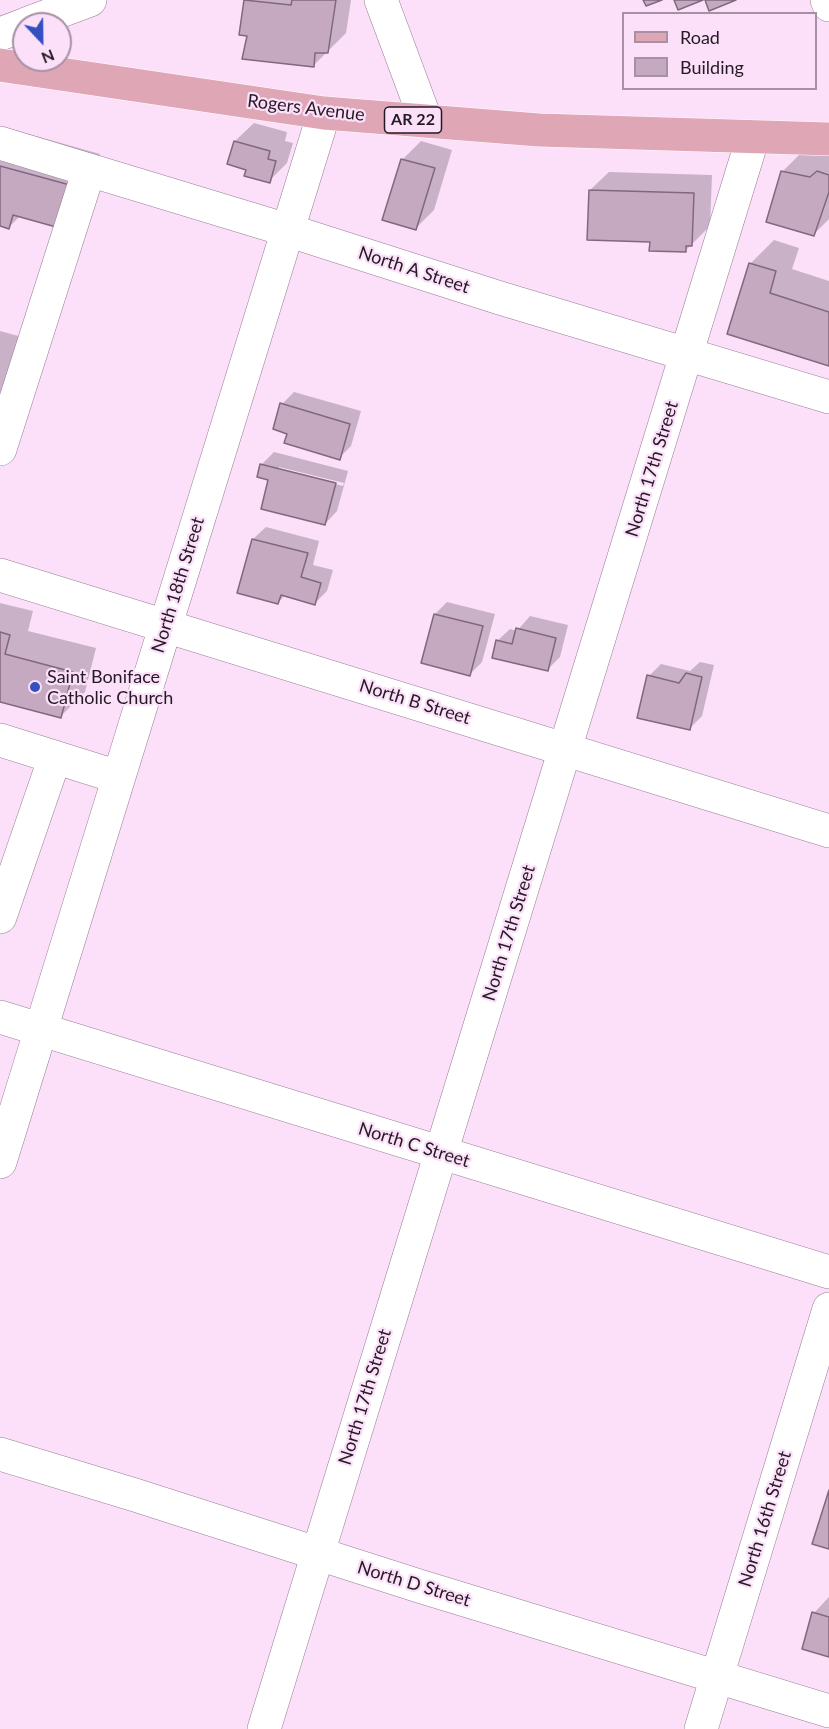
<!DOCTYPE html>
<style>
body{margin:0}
#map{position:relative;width:829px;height:1729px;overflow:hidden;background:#fcdff9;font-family:Lato,sans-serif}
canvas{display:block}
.legend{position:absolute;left:622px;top:12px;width:195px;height:78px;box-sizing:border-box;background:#fcdff9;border:2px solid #a690a3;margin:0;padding:8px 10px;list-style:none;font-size:18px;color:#241a23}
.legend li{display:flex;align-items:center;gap:12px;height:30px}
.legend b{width:30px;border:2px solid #a690a3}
.north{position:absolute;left:12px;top:12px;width:60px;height:60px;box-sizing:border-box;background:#fcdff9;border:2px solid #a690a3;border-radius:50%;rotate:158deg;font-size:16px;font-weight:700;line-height:24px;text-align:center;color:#241a23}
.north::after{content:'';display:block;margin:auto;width:21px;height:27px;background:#354fc1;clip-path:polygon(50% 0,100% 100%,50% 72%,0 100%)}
</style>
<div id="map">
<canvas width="829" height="1729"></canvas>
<ul class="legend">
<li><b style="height:8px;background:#dfa7b6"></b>Road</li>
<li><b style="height:16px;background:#c4a9c1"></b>Building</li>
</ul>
<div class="north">N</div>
</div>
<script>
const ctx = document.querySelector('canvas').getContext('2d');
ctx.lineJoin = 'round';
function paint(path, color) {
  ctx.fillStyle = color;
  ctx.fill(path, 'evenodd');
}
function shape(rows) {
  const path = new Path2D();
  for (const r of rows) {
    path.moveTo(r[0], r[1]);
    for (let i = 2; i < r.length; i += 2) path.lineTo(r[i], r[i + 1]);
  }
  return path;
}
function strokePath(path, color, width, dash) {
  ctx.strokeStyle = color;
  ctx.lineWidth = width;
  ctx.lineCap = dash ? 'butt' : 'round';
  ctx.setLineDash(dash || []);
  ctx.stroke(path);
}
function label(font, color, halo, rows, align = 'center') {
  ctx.font = font + ' Lato,sans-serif';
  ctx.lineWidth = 4.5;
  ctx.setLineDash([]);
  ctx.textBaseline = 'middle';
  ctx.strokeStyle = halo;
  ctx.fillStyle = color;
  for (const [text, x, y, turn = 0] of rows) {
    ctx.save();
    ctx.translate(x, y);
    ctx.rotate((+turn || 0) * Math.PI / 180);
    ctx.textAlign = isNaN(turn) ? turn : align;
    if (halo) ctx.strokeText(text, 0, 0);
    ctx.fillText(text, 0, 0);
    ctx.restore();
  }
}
paint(shape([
 [245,0,351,0,346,33,314,65,249,34,241,34],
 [254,123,287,132,285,141,293,143,287,163,269,181,248,169,235,141],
 [0,126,100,154,87,193,20,216,9,227,0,224],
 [814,140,829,143,829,219,814,234,782,172],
 [421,141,452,150,434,210,415,229,402,160],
 [609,172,712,175,710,226,685,251,651,240,590,190],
 [774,240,799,248,792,269,829,281,829,364,729,333,750,264],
 [0,331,22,337,9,381,2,387,0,395],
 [294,392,361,411,351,446,339,458,289,433,282,404],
 [274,452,348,471,337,511,325,524,270,479,258,476,262,464],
 [279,467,344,483,343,486,279,470],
 [266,527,319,541,313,565,333,570,327,591,315,603,285,595,278,603,253,539],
 [447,602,495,614,482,662,470,674,435,614],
 [0,603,33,611,28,631,96,648,85,692,61,716,2,701,0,703],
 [530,616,568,625,560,657,548,669,497,641,510,629,517,631],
 [700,662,714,665,702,716,690,728,649,676,661,664,690,671],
 [829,1597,829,1655,814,1613]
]), '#0003');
const building = shape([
 [244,0,291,5,292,0,336,0,328,53,315,53,314,67,242,59,247,36,239,35,244,0],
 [643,0,662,0,646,6,643,0],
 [674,0,703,0,678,10,674,0],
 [705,0,736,0,709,11,705,0],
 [234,141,270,151,268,159,276,161,270,183,244,176,246,170,227,164,234,141],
 [401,159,435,168,416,230,382,220,401,159],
 [0,166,70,185,56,227,13,215,9,229,0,226,0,166],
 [781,171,810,177,817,171,829,175,829,192,814,236,766,222,781,171],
 [589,190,694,193,692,246,686,246,686,252,649,251,650,242,587,240,589,190],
 [749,263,776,271,770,293,829,312,829,366,727,334,749,263],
 [280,403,350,424,340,460,284,443,287,434,273,429,280,403],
 [260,464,336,483,325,525,261,509,268,480,257,477,260,464],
 [252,539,308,553,301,577,321,583,315,605,281,595,278,604,237,593,252,539],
 [434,614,483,626,470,676,421,663,434,614],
 [516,628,556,638,548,671,492,658,496,640,512,644,516,628],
 [0,632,10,635,5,654,73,672,61,718,0,702,0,632],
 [686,673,702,677,690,730,637,718,647,675,679,683,686,673],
 [829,1490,829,1549,812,1544,829,1490],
 [812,1612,829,1617,829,1657,802,1649,812,1612]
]);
paint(building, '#c4a9c1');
strokePath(building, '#81687f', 1.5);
const minor = shape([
 [381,0,426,121],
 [827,0,829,5],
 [26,24,90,0],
 [0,34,24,25],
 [0,143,287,230,500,298,829,397],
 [0,449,89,170],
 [0,575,829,831],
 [0,740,118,777],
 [0,917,55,757],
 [0,1017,829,1272],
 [0,1162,324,113],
 [0,1454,135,1495,419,1586,829,1711],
 [264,1729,753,137],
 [701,1729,829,1309]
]);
const major = shape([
 [0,65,324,113,539,130,829,139]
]);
strokePath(minor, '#987e95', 34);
strokePath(major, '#fff', 34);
strokePath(minor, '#fff', 33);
strokePath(major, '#dfa7b6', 33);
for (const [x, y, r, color] of [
 [35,687,6,"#354fc1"]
]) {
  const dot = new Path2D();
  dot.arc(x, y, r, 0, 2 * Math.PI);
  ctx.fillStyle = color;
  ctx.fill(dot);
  strokePath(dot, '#fcdff9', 2);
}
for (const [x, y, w] of [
 [413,120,57]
]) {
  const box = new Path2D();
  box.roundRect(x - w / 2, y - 13, w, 26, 4.5);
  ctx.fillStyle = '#fcdff9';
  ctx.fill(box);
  strokePath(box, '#241a23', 1.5);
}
label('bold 16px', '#241a23', null, [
 ["AR 22",413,120]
]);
label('18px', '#241a23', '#fcdff9', [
 ["Rogers Avenue",306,108,7],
 ["North A Street",414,270,18],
 ["North 17th Street",652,469,-73],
 ["North 18th Street",178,585,-73],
 ["North B Street",415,702,17],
 ["North 17th Street",509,933,-73],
 ["North C Street",414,1145,17],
 ["North 17th Street",365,1397,-73],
 ["North 16th Street",765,1519,-73],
 ["North D Street",414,1584,17]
]);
label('18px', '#241a23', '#fcdff9', [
 ["Saint Boniface",47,677],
 ["Catholic Church",47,698]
], 'left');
</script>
